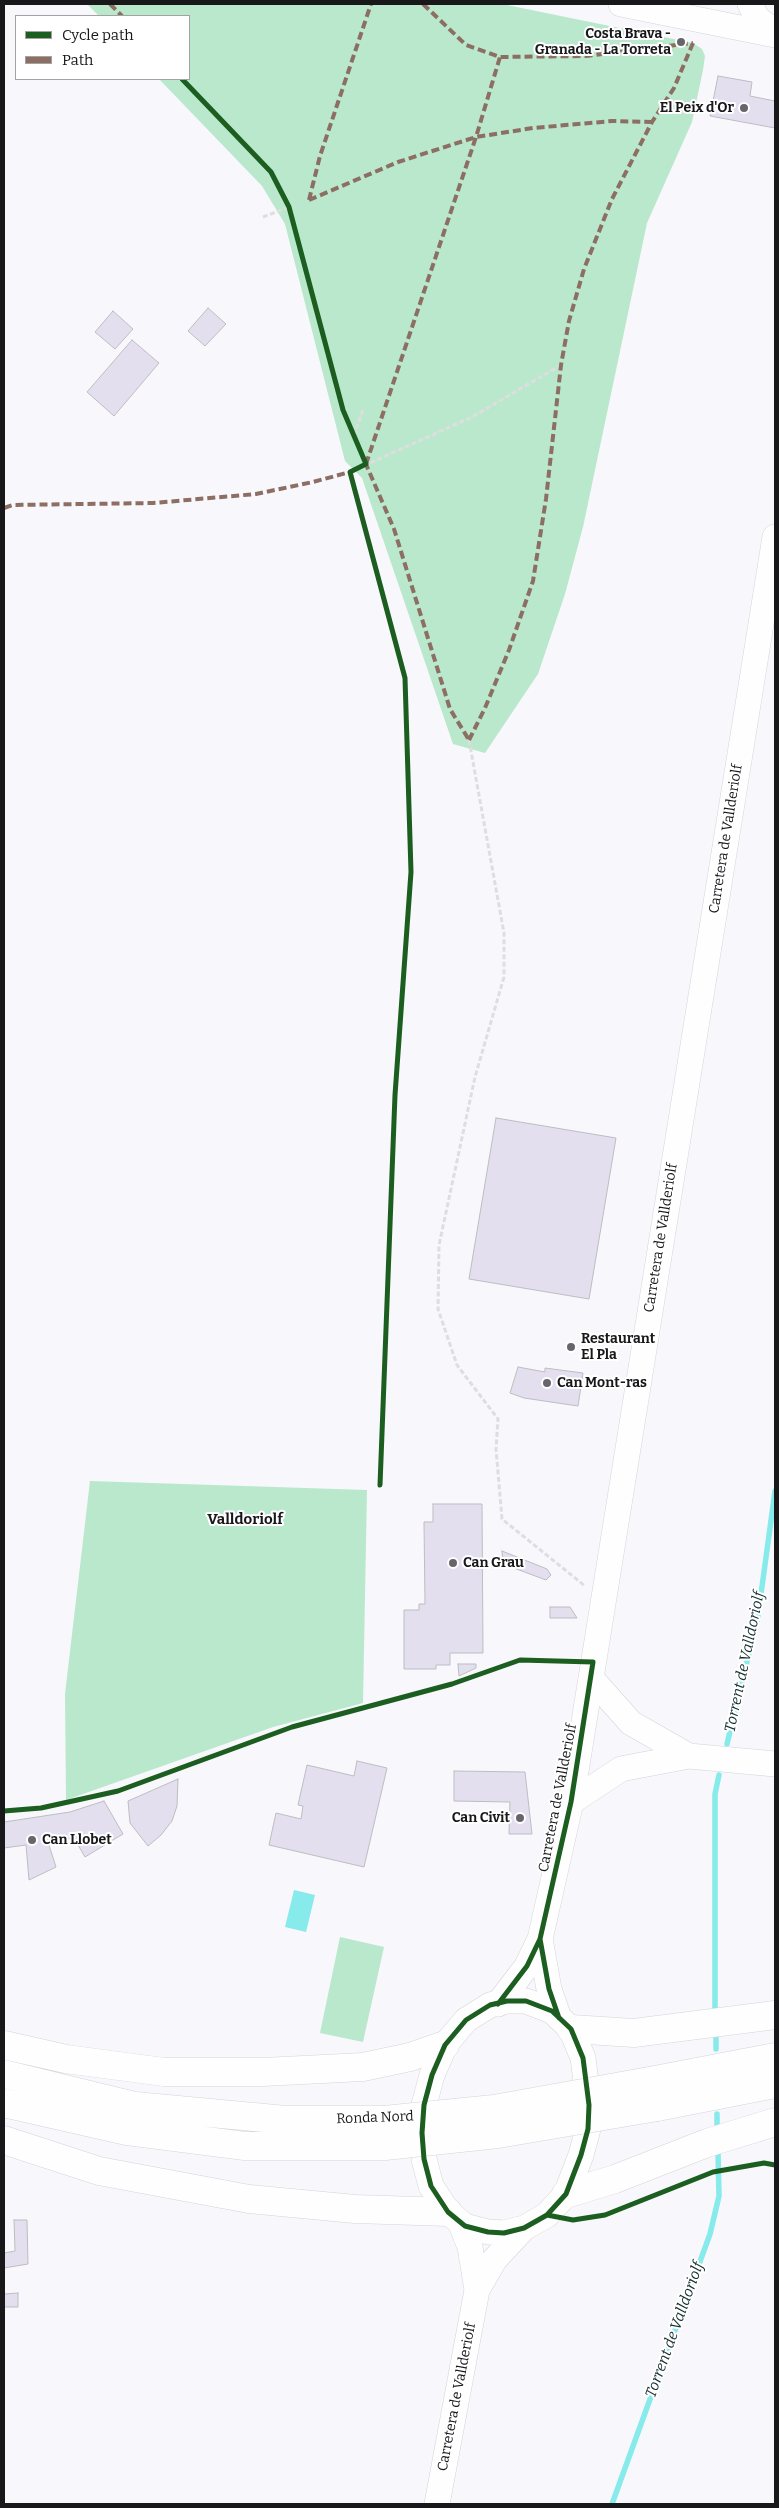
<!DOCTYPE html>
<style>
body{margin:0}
#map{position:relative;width:779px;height:2508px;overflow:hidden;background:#f8f7fc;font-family:Bitter,serif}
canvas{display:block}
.frame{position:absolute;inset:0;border:5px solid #18171a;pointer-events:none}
.legend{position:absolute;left:15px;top:15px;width:175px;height:65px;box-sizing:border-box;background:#fff;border:1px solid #a3a2a3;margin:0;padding:6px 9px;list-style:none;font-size:15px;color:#18171a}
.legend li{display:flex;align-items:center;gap:10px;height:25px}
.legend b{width:25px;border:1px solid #a3a2a3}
</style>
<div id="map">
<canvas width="779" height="2508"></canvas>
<div class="frame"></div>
<ul class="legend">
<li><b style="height:6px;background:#1b5e20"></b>Cycle path</li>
<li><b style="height:6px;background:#8d6e63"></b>Path</li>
</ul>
</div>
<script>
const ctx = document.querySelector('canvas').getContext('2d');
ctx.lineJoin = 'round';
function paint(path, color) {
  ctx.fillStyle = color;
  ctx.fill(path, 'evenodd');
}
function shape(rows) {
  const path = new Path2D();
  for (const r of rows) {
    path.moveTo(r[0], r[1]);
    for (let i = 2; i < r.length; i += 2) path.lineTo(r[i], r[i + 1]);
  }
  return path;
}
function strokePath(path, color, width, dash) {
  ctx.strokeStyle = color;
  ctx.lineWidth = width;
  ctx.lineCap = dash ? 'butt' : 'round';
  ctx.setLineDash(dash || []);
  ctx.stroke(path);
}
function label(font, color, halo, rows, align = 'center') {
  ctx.font = font + ' Bitter,serif';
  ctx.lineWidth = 4;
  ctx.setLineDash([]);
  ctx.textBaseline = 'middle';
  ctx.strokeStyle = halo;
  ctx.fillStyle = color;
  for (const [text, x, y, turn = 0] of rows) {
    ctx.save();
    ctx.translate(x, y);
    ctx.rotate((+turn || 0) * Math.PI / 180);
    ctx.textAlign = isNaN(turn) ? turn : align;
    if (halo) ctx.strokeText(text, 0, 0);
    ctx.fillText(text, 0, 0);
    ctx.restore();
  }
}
paint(shape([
 [87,4,502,4,693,43,702,49,705,56,703,70,692,122,647,223,583,527,565,594,538,674,485,753,453,744,362,478,345,461,285,224,262,186,159,79,189,79,189,16,99,16],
 [90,1481,367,1490,363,1703,273,1727,66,1800,65,1694],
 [340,1937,384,1947,363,2042,320,2033]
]), '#b9e8cd');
paint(shape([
 [294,1890,315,1895,306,1932,285,1927]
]), '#87eaeb');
strokePath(shape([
 [727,1744,758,1616,775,1491],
 [715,2011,715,1794,719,1775],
 [716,2035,716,2049],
 [717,2114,717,2127],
 [612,2504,710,2234,719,2196,718,2152]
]), '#87eaeb', 5.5);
const building = shape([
 [718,76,752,82,750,96,775,101,775,128,710,116,718,76],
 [208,308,226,324,205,346,188,331,208,308],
 [113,311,133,329,115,349,95,332,113,311],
 [132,340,159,363,114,416,87,392,132,340],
 [496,1118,616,1138,589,1299,469,1279,496,1118],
 [518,1367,545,1372,545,1368,583,1373,578,1406,524,1398,510,1393,518,1367],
 [433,1504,482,1504,483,1653,450,1653,450,1665,436,1665,436,1669,404,1669,404,1610,419,1610,419,1604,425,1604,424,1522,433,1522,433,1504],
 [502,1551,547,1569,551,1575,546,1580,503,1564,502,1551],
 [550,1607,570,1607,577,1618,550,1618,550,1607],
 [458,1664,476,1664,476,1668,459,1676,458,1664],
 [357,1761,387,1768,364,1867,269,1845,276,1813,301,1819,303,1806,298,1805,307,1765,354,1776,357,1761],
 [454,1771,525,1772,532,1834,509,1834,510,1802,454,1801,454,1771],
 [178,1779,177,1806,172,1821,161,1835,148,1846,130,1823,128,1801,178,1779],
 [104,1801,123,1834,85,1857,74,1838,48,1842,56,1867,29,1880,26,1845,4,1848,4,1822,70,1812,104,1801],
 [14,2220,27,2220,28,2264,4,2268,4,2253,15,2251,14,2220],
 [18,2293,18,2307,4,2307,4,2294,18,2293]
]);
paint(building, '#e3dfef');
strokePath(building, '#bdbdc0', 1);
const minor = shape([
 [621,4,775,35],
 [750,4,757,18,775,32],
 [591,1678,631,1723,689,1756],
 [571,1802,621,1769,689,1756,775,1764],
 [540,1939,549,1989,559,2018],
 [498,2004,527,1966,540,1939,571,1802,775,537],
 [460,2222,470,2247,477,2290],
 [437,2504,477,2290,495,2259,524,2228,547,2215,566,2194,581,2155,588,2129,589,2105,583,2058,571,2029,552,2011,526,2001,507,2001,490,2005,466,2020,445,2045,432,2075,424,2105,424,2159,431,2186,448,2212,465,2226,488,2232,504,2233,524,2228]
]);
const highway = shape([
 [571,2029,634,2033,775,2015],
 [4,2045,66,2059,164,2072,263,2072,363,2067,410,2057,445,2045],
 [4,2074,135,2106,286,2120,384,2120],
 [655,2080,775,2057],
 [4,2103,127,2131,245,2146,385,2146],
 [657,2107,775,2084],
 [4,2140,99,2171,249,2199,355,2209,448,2212],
 [566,2194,615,2179,707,2143,775,2122]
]);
strokePath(minor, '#d4d4d8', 26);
strokePath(highway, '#d4d4d8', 29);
strokePath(shape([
 [263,217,289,207],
 [354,436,363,409],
 [350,472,472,417,561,365],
 [469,740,504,933,504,977,475,1077,439,1245,438,1309,457,1365,498,1419,496,1449,502,1519,585,1586],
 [4,1811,41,1808,118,1791,292,1727,452,1684,520,1660,573,1661]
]), '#dededf', 3, [5, 2.5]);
strokePath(minor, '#fefeff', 25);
strokePath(highway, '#fefeff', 28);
const highwayBridge = shape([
 [384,2120,494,2109,655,2080],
 [385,2146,498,2134,657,2107]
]);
strokePath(highwayBridge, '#d4d4d8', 29, []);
strokePath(highwayBridge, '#fefeff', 28);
strokePath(shape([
 [110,4,122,16],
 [423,4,466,45,500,57,586,56,693,43],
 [309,200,398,162,476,137,533,128,612,121,652,122],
 [309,200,320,156,371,4],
 [365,462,394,529,450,709,469,740],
 [366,464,476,137,500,57],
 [4,508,13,505,153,503,256,494,313,482,350,472,351,474],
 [469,740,485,708,509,650,533,581,546,499,561,365,569,321,584,269,612,199,652,122,674,88,693,43]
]), '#8d6e63', 4, [8, 4]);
strokePath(shape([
 [182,79,271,172,289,207,343,410,366,464,350,472,405,678,411,872,395,1095,380,1485],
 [4,1811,41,1808,118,1791,292,1727,452,1684,520,1660,593,1662,571,1802,540,1939,527,1966,498,2004],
 [540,1939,549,1989,559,2018],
 [507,2001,526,2001,552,2011,571,2029,583,2058,589,2105,588,2129,581,2155,566,2194,547,2215,524,2228,504,2233,488,2232,465,2226,448,2212,431,2186,424,2159,422,2133,424,2105,432,2075,445,2045,466,2020,490,2005,507,2001],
 [547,2215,573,2220,605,2215,713,2172,764,2163,775,2165]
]), '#1b5e20', 5);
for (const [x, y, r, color] of [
 [681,42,5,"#666569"],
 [744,108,5,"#666569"],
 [571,1347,5,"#666569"],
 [547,1383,5,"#666569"],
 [453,1563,5,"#666569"],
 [520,1818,5,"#666569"],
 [32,1840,5,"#666569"]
]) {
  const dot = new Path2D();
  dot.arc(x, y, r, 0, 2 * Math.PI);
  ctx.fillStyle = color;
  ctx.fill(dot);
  strokePath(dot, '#fff', 2);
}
label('bold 14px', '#18171a', '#fff', [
 ["Costa Brava -",671,34,"right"],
 ["Granada - La Torreta",671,50,"right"],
 ["El Peix d'Or",734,108,"right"],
 ["Restaurant",581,1339],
 ["El Pla",581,1355],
 ["Can Mont-ras",557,1383],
 ["Can Grau",463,1563],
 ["Can Civit",510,1818,"right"],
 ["Can Llobet",42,1840]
], 'left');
label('14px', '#18171a', '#fff', [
 ["Carretera de Vallderiolf",726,839,-81],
 ["Carretera de Vallderiolf",661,1238,-81],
 ["Carretera de Vallderiolf",558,1798,-79],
 ["Ronda Nord",375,2118,-2],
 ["Carretera de Vallderiolf",457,2397,-79]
]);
label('bold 15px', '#18171a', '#fff', [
 ["Valldoriolf",245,1520]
]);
label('italic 15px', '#162e2e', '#fff', [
 ["Torrent de Valldoriolf",745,1662,-78],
 ["Torrent de Valldoriolf",675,2330,-70]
]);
</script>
